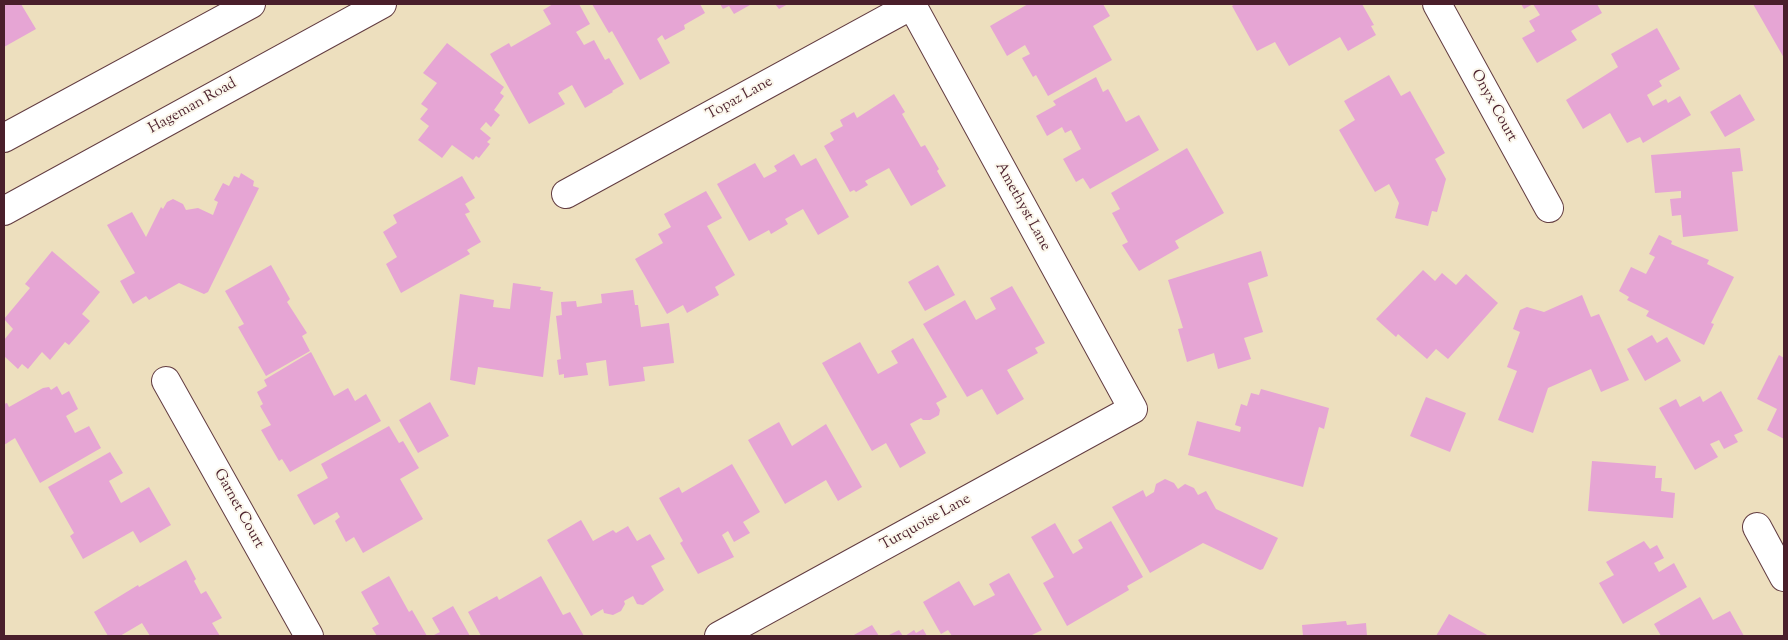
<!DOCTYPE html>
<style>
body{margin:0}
#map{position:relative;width:1788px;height:640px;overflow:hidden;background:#eddfbe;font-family:"Sorts Mill Goudy",serif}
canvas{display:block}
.frame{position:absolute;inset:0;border:5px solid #4a1f2b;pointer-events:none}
</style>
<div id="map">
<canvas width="1788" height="640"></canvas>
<div class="frame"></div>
</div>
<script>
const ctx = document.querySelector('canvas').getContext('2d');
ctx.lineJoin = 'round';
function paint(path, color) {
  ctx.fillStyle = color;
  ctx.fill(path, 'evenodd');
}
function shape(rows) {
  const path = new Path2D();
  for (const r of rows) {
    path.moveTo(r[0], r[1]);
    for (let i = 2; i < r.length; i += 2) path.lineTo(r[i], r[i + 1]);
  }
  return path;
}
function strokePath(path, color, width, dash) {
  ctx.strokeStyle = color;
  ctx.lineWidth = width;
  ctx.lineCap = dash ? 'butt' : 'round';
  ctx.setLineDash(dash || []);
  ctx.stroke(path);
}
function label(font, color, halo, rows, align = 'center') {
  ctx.font = font + ' "Sorts Mill Goudy",serif';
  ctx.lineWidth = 4;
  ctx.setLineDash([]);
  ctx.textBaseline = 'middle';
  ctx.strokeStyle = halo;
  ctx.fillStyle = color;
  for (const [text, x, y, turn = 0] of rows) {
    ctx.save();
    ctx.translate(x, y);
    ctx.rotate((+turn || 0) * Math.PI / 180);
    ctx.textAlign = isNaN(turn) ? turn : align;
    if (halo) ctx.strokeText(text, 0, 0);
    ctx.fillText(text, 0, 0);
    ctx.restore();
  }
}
paint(shape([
 [4,4,21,4,36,29,4,47],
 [553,4,579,4,590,24,576,32,584,45,594,40,605,60,609,58,624,84,612,91,613,92,585,108,572,85,558,93,565,104,529,124,490,54,509,43,511,47,551,24,543,10],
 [592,4,700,4,705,13,684,25,685,29,665,40,662,35,657,39,670,63,640,80,612,31,609,33],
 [720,4,749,4,750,5,734,14,729,6,723,9],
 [775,4,788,4,779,9],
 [1028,4,1103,4,1110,16,1093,26,1112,60,1048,96,1036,75,1033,77,1022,58,1030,54,1025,45,1007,56,990,26],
 [1235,4,1362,4,1374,25,1371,26,1376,35,1348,51,1340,37,1289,66,1275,42,1257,51,1232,6],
 [1521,4,1597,4,1602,13,1571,31,1577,40,1537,63,1522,38,1535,31,1529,21,1540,15,1533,4,1524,9],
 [1753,4,1784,4,1784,58],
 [1657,28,1680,69,1659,81,1662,86,1647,95,1653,106,1666,99,1668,103,1680,96,1691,115,1643,143,1640,137,1627,143,1610,113,1583,129,1566,100,1618,67,1611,54],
 [447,43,504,87,500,93,504,96,494,110,500,115,491,127,486,122,480,129,491,138,487,142,490,144,479,158,476,156,473,160,452,145,442,158,418,140,429,126,420,119,428,109,421,104,437,83,423,73],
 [1389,75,1401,96,1410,91,1445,153,1435,159,1446,179,1437,212,1432,211,1428,226,1395,218,1399,203,1389,184,1375,192,1339,130,1355,120,1344,101],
 [1096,77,1103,92,1108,89,1126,122,1139,115,1159,150,1090,189,1083,178,1076,182,1063,159,1081,149,1071,130,1065,133,1062,127,1047,136,1036,116,1056,105,1053,101],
 [894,94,905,112,902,114,921,147,925,145,939,169,937,171,946,186,911,206,889,168,865,181,868,185,856,192,854,190,850,192,824,146,834,140,830,133,843,126,840,120,854,112,857,118],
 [1740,94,1755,120,1725,137,1710,112],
 [1187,148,1224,213,1175,241,1179,248,1139,271,1122,245,1128,242,1112,213,1120,209,1111,193],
 [1740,148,1743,171,1732,172,1738,231,1683,237,1681,215,1672,216,1670,199,1681,198,1681,191,1655,193,1651,155],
 [794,154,801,166,816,158,849,217,818,235,803,209,785,219,788,224,771,234,769,230,749,241,717,184,755,163,764,178,777,171,774,166],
 [241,173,254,181,253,186,259,188,208,292,204,294,179,283,149,300,146,296,133,304,120,281,135,273,107,225,132,212,146,237,161,207,163,209,167,202,173,199,183,204,186,210,198,208,213,215,218,202,214,200,223,183,229,186,234,176,239,178],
 [462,176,475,198,465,204,470,212,465,214,481,242,467,250,470,254,401,293,386,264,397,257,383,232,397,223,393,215],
 [706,191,722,218,707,226,735,275,715,287,719,295,687,313,683,305,667,314,635,259,663,243,658,234,671,227,664,214],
 [1659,235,1672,241,1671,244,1709,260,1707,264,1734,277,1711,323,1714,324,1704,345,1646,316,1649,311,1627,300,1629,297,1619,291,1631,267,1646,274,1655,257,1649,254],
 [52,251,100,292,82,314,90,321,69,345,65,342,50,360,42,352,28,369,22,364,18,369,4,356,4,340,13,329,4,319,30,288,25,284],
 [1261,251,1268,276,1248,283,1263,332,1244,338,1251,359,1218,369,1214,353,1187,362,1178,329,1183,328,1168,280],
 [271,265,290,299,287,302,307,333,302,336,310,351,266,376,238,327,244,324,225,291],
 [938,265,955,295,925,311,908,282],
 [1423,270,1435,281,1442,273,1456,285,1466,274,1498,303,1448,359,1436,349,1427,359,1398,334,1396,337,1376,319],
 [513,283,541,287,540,290,553,292,543,377,478,367,475,385,450,380,460,294,494,300,493,307,510,309],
 [1012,286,1045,343,1035,348,1038,353,1007,370,1024,399,997,415,982,389,967,397,923,324,965,300,976,320,996,309,990,298],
 [633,290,635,305,638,305,641,327,669,323,674,363,643,367,645,381,609,386,606,360,586,363,588,375,564,378,564,374,559,375,557,360,561,359,556,316,562,315,561,302,576,301,577,307,602,303,601,294],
 [1582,295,1591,317,1599,314,1629,380,1601,392,1591,369,1548,388,1533,433,1498,420,1517,371,1507,367,1520,332,1513,329,1520,310,1527,307,1544,312],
 [1652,335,1657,343,1667,337,1681,361,1645,381,1627,349],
 [913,338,947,397,936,403,940,410,939,415,930,420,923,420,921,418,910,424,926,453,900,468,886,443,872,451,822,363,860,342,878,374,898,363,891,351],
 [311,352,334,396,348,388,355,401,366,394,381,421,290,472,282,459,279,461,261,430,271,425,260,406,263,404,257,392,267,386,264,380],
 [1779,355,1784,358,1784,439,1767,430,1777,409,1757,399],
 [57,386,62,395,69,391,78,409,66,416,75,433,89,426,101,448,40,483,15,438,4,445,4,404,7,403,9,407,43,388,49,387,51,390],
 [1261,389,1329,408,1324,429,1319,427,1303,487,1188,455,1197,421,1240,432,1241,427,1235,425,1241,404,1247,406,1251,393,1259,395],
 [1721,391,1743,431,1734,435,1738,442,1724,449,1719,440,1710,444,1718,457,1695,470,1659,408,1676,399,1680,407,1700,396,1703,402],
 [1426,397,1466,413,1450,452,1410,436],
 [430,402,449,436,418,453,399,420],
 [779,422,792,446,826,424,862,487,838,501,826,480,785,504,748,440],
 [389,426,399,443,403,441,419,468,400,479,423,519,363,553,354,537,346,542,335,521,340,517,337,512,314,525,297,495,328,478,321,464],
 [110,452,123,473,109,481,121,503,149,487,171,525,140,543,133,531,83,559,70,536,74,533,48,487],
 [1592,461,1656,466,1655,478,1662,478,1661,491,1675,493,1673,518,1588,511],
 [732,464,760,512,743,522,750,533,734,542,728,531,722,535,734,557,698,574,680,543,683,541,659,498,679,487,682,493],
 [1165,479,1174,483,1178,489,1185,484,1194,488,1198,495,1206,491,1216,509,1278,538,1263,569,1260,570,1203,543,1150,573,1112,507,1143,490,1146,497,1154,492,1156,484],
 [581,520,593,541,613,530,616,533,628,526,637,541,650,534,665,559,651,566,664,590,643,605,637,604,633,596,624,601,625,604,621,611,613,615,604,613,603,609,591,616,547,540],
 [1111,521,1143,577,1127,586,1129,590,1067,626,1043,583,1054,577,1031,537,1055,523,1073,554,1083,548,1078,540],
 [1644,541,1650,549,1657,545,1664,558,1654,563,1659,572,1674,563,1687,587,1623,624,1599,583,1614,575,1606,562],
 [186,560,196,579,194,581,201,594,206,591,222,618,212,623,220,636,150,636,142,623,120,636,108,636,94,612,138,585,139,587],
 [1009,573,1042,630,1030,636,952,636,948,630,941,634,923,602,959,581,974,606,995,595,989,584],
 [389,576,409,612,412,610,427,636,377,636,372,628,379,624,361,592],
 [541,576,563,615,570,612,584,636,481,636,468,612,497,596,499,600],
 [1700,597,1713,620,1730,611,1744,636,1661,636,1654,624],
 [453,606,470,636,432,636,440,632,432,618],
 [1449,614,1489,636,1436,636],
 [1346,621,1347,625,1366,623,1367,636,1303,636,1302,625],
 [872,625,879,636,852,636],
 [923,629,927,636,905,636,914,630,916,633],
 [899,630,903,636,887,636]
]), '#e6a5d4');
const minor = shape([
 [1437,4,1549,208],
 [566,194,914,4],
 [166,381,309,636],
 [1757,527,1784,577],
 [719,636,1133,409,912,5]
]);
const major = shape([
 [4,138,251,4],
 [4,211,382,4]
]);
strokePath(minor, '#623c41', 30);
strokePath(major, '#623c41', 30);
strokePath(minor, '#fff', 28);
strokePath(major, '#fff', 28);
label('15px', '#4a1f2b', '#fbf7ec', [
 ["Topaz Lane",740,99,-29],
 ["Onyx Court",1493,106,61],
 ["Hageman Road",193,107,-29],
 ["Amethyst Lane",1022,207,61],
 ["Garnet Court",238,509,61],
 ["Turquoise Lane",926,523,-29]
]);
</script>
